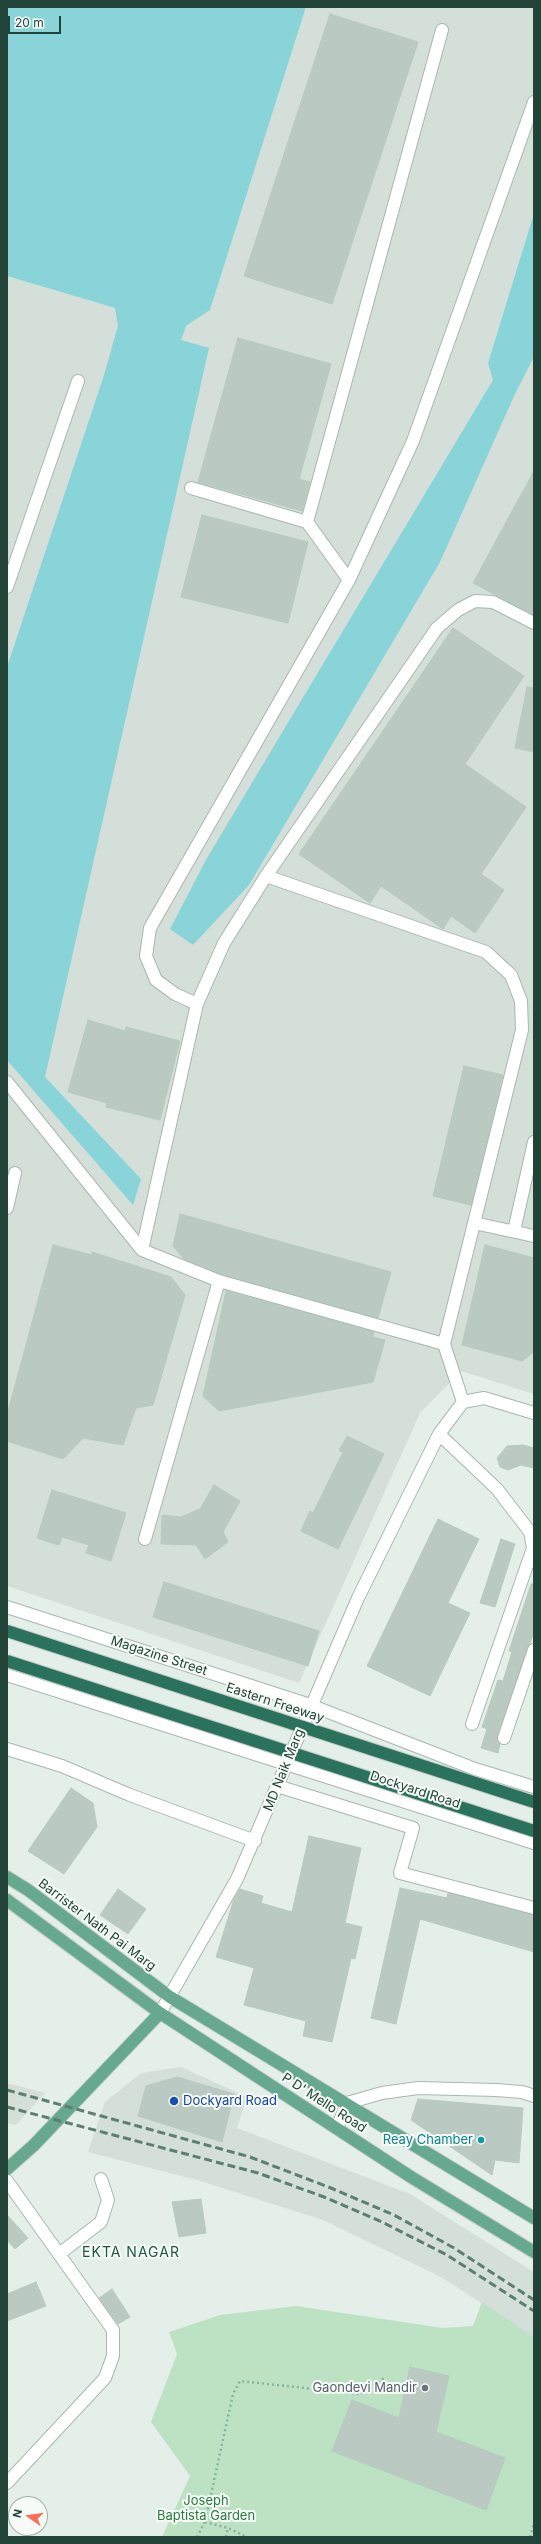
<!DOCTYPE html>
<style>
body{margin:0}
#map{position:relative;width:541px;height:2544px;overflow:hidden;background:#e5efe9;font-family:Inter,sans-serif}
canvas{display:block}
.frame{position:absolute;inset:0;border:8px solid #224337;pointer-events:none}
.north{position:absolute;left:8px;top:2496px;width:40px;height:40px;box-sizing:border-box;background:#f6fbf8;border:1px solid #a1b1ab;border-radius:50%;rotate:284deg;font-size:11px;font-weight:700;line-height:16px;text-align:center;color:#224337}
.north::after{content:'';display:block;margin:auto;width:14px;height:18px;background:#fc6e56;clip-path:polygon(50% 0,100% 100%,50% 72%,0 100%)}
.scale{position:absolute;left:8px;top:16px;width:53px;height:18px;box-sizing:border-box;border:2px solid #224337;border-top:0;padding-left:5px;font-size:12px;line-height:14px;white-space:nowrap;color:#224337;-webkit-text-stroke:3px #f6fbf8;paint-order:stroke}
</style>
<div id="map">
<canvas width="541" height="2544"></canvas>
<div class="frame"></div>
<div class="north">N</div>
<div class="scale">20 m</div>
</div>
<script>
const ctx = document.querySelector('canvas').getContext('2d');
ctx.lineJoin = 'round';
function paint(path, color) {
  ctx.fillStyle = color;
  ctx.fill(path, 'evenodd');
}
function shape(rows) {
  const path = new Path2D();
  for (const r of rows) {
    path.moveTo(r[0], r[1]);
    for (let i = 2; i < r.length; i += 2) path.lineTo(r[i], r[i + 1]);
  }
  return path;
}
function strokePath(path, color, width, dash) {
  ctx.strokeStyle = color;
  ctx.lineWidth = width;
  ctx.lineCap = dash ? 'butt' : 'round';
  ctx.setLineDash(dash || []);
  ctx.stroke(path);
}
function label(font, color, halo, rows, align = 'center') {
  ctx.font = font + ' Inter,sans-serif';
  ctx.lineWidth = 4;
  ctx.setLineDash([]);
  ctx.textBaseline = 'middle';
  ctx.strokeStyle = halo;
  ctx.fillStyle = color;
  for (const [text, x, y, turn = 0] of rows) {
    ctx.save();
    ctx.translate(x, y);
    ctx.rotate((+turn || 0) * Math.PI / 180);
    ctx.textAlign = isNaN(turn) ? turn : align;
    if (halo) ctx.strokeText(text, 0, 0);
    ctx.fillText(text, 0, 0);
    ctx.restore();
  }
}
paint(shape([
 [306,7,534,7,534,213,488,363,515,394,534,357,534,1394,461,1371,420,1413,299,1683,7,1586,7,276,115,308,186,326,210,310],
 [181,2067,247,2097,237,2128,410,2194,534,2272,534,2337,441,2277,323,2220,197,2180,88,2152,105,2102,141,2073],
 [7,2083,45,2093,16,2125,7,2123]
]), '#d3dfd8');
paint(shape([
 [482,2302,534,2337,534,2537,162,2537,190,2476,151,2422,177,2354,169,2332,220,2315,296,2306,443,2328,473,2326]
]), '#bde1c3');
paint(shape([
 [7,7,306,7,210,310,186,326,181,340,209,348,45,1077,141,1179,133,1205,7,1060,7,667,104,375,118,326,115,308,7,276],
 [534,213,534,357,515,394,440,562,249,885,193,945,170,929,207,858,493,380,488,363]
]), '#89d4d8');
const building = shape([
 [330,14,418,42,332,304,244,276,330,14],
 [238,338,331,364,299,479,310,482,302,511,198,482,238,338],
 [534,471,534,615,473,583,534,471],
 [202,515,308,542,288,623,181,597,202,515],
 [453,628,524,676,465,764,526,807,481,874,504,890,475,933,451,916,443,929,381,886,370,903,299,854,453,628],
 [527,687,534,688,534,752,515,748,527,687],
 [88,1020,125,1031,126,1027,180,1041,160,1120,106,1107,107,1103,68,1092,88,1020],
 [464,1066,503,1075,471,1205,433,1196,464,1066],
 [180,1214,391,1272,378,1318,221,1274,184,1259,173,1246,180,1214],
 [53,1245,92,1255,92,1252,171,1277,185,1295,153,1405,136,1408,123,1445,83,1438,63,1459,7,1441,7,1415,53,1245],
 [485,1245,534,1258,534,1352,522,1361,462,1345,485,1245],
 [226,1291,374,1332,373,1337,385,1340,373,1382,219,1411,203,1396,226,1291],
 [347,1436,384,1454,338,1549,301,1531,310,1511,313,1513,343,1452,339,1451,347,1436],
 [523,1445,534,1448,534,1468,521,1465,508,1470,500,1467,497,1458,507,1446,523,1445],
 [214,1485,240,1501,223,1532,228,1542,205,1559,196,1545,161,1544,162,1515,181,1517,200,1509,214,1485],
 [52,1490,126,1513,111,1561,86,1553,89,1545,62,1537,59,1545,37,1538,52,1490],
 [438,1519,479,1539,448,1603,470,1613,430,1696,367,1666,438,1519],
 [501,1539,515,1544,495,1607,480,1603,501,1539],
 [164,1582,319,1631,308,1666,153,1617,164,1582],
 [531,1584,534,1584,534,1632,497,1736,500,1744,498,1753,481,1748,487,1729,482,1727,498,1680,503,1681,512,1652,509,1651,531,1584],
 [71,1788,93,1803,97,1827,64,1874,28,1851,71,1788],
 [309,1836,361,1848,345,1923,362,1927,355,1959,351,1958,332,2042,303,2036,306,2021,244,2005,254,1968,216,1957,234,1899,240,1889,263,1896,261,1903,292,1912,309,1836],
 [400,1888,447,1898,448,1893,534,1915,534,1952,420,1919,396,2024,371,2018,400,1888],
 [118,1889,146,1909,128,1934,100,1915,118,1889],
 [177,2077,234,2094,222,2142,138,2116,146,2086,177,2077],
 [418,2099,523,2108,519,2163,495,2160,492,2175,411,2120,418,2099],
 [201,2199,206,2233,179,2237,172,2202,201,2199],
 [7,2215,28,2238,15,2249,7,2240,7,2215],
 [36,2282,46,2306,7,2321,7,2294,36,2282],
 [112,2289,130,2317,118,2324,99,2298,112,2289],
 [410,2367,449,2376,436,2432,505,2458,486,2510,332,2451,352,2400,399,2418,410,2367]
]);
paint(building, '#bacac2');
strokePath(building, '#b6cac0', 1);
const minor = shape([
 [191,488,307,522,349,580],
 [307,522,442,30],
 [7,587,78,381],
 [266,876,486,952,511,975,521,1001,522,1030,444,1344],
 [197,1004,175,994,156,980,146,956,150,928,349,580,413,441,534,102],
 [7,1082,142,1250,219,1281,444,1344,463,1402],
 [7,1208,15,1173],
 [474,1223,534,1236],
 [514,1231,534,1142],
 [142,1250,197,1004,224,943,266,876,437,628,458,610,475,601,493,602,534,623],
 [439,1434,497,1489,530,1532,533,1548,472,1724],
 [145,1539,219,1281],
 [7,1607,310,1705,475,1769,534,1787],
 [7,1675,534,1843],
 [504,1738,534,1650],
 [7,1749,62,1766,130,1795,255,1841],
 [277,1786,413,1828,400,1873,534,1908],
 [160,2013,237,1879,358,1598,439,1434,463,1402,484,1398,534,1413],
 [337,2128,347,2103,382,2093,418,2088,496,2090,522,2092,534,2096],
 [7,2181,113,2330,113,2356,105,2378,7,2483],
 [59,2254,101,2222,108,2200,101,2179]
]);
const major = shape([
 [7,1877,28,1890,170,1997,534,2218],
 [7,1900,160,2013,411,2177,534,2252],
 [7,2169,34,2145,160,2013]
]);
strokePath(minor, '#a7b8b0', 14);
strokePath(major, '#c1cac7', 14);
strokePath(shape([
 [205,2522,228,2528,247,2537],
 [197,2537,205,2522,233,2394,240,2381,361,2394,384,2378],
 [226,2537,228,2528],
 [530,2537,534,2524]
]), '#83b5a0', 2.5, [2, 3]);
strokePath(minor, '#fff', 12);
strokePath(major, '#66a890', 12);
strokePath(shape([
 [7,2090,250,2157,331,2188,394,2215,454,2248,534,2300],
 [7,2107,258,2173,324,2197,382,2222,447,2255,534,2311]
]), '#5d7e72', 3, [8, 4]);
const highwayBridge = shape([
 [7,1631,534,1802],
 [7,1661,534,1831]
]);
strokePath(highwayBridge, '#c1cac7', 14, []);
strokePath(highwayBridge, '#2b725c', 12);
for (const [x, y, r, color] of [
 [174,2101,5,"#1a4fb4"],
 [481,2140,4,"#0f9aa8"],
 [425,2388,4,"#6b7280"]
]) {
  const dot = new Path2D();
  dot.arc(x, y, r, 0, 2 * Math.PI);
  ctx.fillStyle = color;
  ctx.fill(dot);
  strokePath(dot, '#f6fbf8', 1.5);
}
label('13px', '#224337', '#f6fbf8', [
 ["Magazine Street",159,1656,18],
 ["Eastern Freeway",275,1703,18],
 ["MD Naik Marg",284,1770,-68],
 ["Dockyard Road",415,1790,18],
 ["Barrister Nath Pai Marg",97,1925,37],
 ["P D' Mello Road",324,2103,33]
]);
label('13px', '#164399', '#f6fbf8', [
 ["Dockyard Road",183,2101]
], 'left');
label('13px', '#0d838f', '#f6fbf8', [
 ["Reay Chamber",473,2140]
], 'right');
label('13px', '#5b616d', '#f6fbf8', [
 ["Gaondevi Mandir",417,2388]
], 'right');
label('13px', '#297d41', '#f6fbf8', [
 ["Joseph",206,2501],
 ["Baptista Garden",206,2516]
]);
ctx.letterSpacing = '1px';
label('14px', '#1c5743', '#f6fbf8', [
 ["EKTA NAGAR",131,2253]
]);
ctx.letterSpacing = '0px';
</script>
